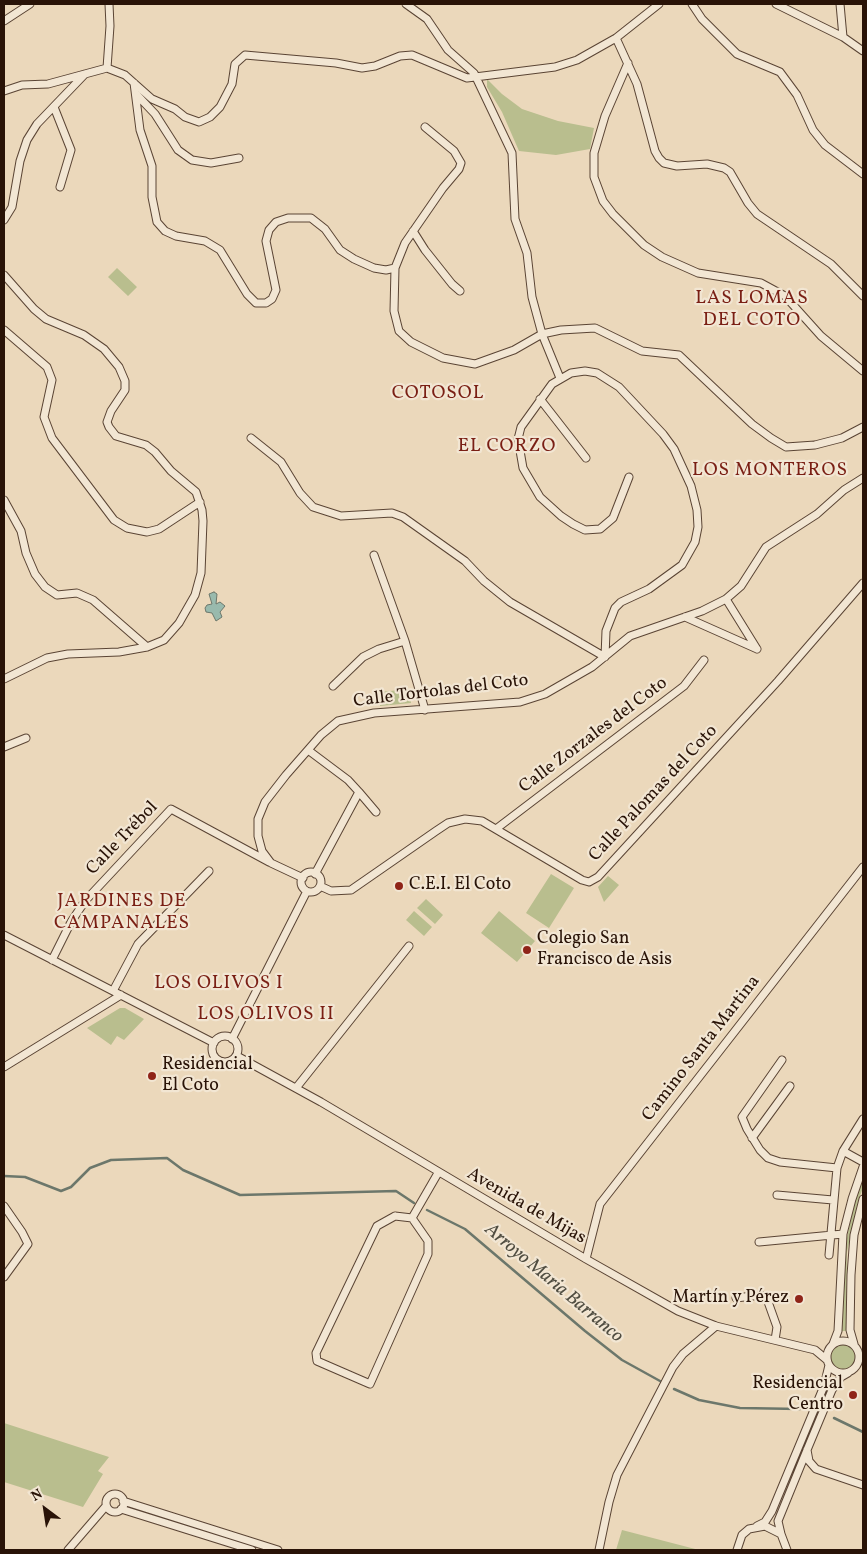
<!DOCTYPE html>
<meta charset="utf-8">
<style>
body{margin:0}
#map{position:relative;width:867px;height:1554px;overflow:hidden;background:#ebd8bb;font-family:Vollkorn,serif}
canvas{display:block}
.frame{position:absolute;inset:0;border:5px solid #291307;pointer-events:none}
.north{position:absolute;left:20px;top:1484px;width:50px;height:50px;-webkit-text-stroke:4px #f2e6d3;paint-order:stroke;rotate:329deg;font-size:14px;font-weight:700;line-height:20px;text-align:center;color:#291307}
.north::after{content:'';display:block;margin:auto;width:18px;height:22px;background:#291307;clip-path:polygon(50% 0,100% 100%,50% 72%,0 100%)}
</style>
<div id="map">
<canvas width="867" height="1554"></canvas>
<div class="frame"></div>
<div class="north">N</div>
</div>
<script>
const ctx = document.querySelector('canvas').getContext('2d');
ctx.lineJoin = 'round';
function paint(path, color) {
  ctx.fillStyle = color;
  ctx.fill(path, 'evenodd');
}
function shape(rows) {
  const path = new Path2D();
  for (const r of rows) {
    if (r.length === 3) {
      path.moveTo(r[0] + r[2], r[1]);
      path.arc(r[0], r[1], r[2], 0, 2 * Math.PI);
      continue;
    }
    path.moveTo(r[0], r[1]);
    for (let i = 2; i < r.length; i += 2) path.lineTo(r[i], r[i + 1]);
  }
  return path;
}
function strokePath(path, color, width, dash) {
  ctx.strokeStyle = color;
  ctx.lineWidth = width;
  ctx.lineCap = dash ? 'butt' : 'round';
  ctx.setLineDash(dash || []);
  ctx.stroke(path);
}
function label(font, color, halo, rows, align = 'center') {
  ctx.font = font + ' Vollkorn,serif';
  ctx.lineWidth = 4.5;
  ctx.setLineDash([]);
  ctx.textBaseline = 'middle';
  ctx.strokeStyle = halo;
  ctx.fillStyle = color;
  for (const [text, x, y, turn = 0] of rows) {
    ctx.save();
    ctx.translate(x, y);
    ctx.rotate((+turn || 0) * Math.PI / 180);
    ctx.textAlign = isNaN(turn) ? turn : align;
    if (halo) ctx.strokeText(text, 0, 0);
    ctx.fillText(text, 0, 0);
    ctx.restore();
  }
}
paint(shape([
 [487,79,502,94,522,109,558,121,594,128,590,149,556,155,519,151,502,112,487,87],
 [117,268,137,287,128,296,108,277],
 [410,689,411,703,380,706,379,692],
 [551,874,574,888,549,928,526,913],
 [608,876,619,885,604,902,598,887],
 [426,899,443,915,435,924,417,908],
 [414,911,432,927,424,936,406,920],
 [499,911,535,941,517,962,481,933],
 [120,1008,125,1008,144,1019,124,1040,117,1036,111,1045,87,1028],
 [863,1178,863,1188,858,1201,847,1252,846,1331,842,1331,844,1252,855,1200],
 [843,1357,12],
 [4,1423,109,1457,98,1471,103,1474,83,1507,4,1482],
 [622,1530,699,1550,616,1550]
]), '#b9be8e');
const water = shape([
 [214,592,217,594,216,604,220,602,225,606,220,612,222,617,216,621,212,613,206,612,205,608,207,605,212,604,209,594,214,592]
]);
paint(water, '#99baad');
strokePath(water, '#6c776b', 1);
strokePath(shape([
 [4,1176,25,1177,61,1191,71,1187,90,1168,111,1160,167,1158,183,1170,240,1195,396,1191,414,1203],
 [427,1210,465,1229,585,1331,622,1360,660,1381],
 [674,1389,699,1400,740,1408,800,1409],
 [834,1418,863,1432]
]), '#6c776b', 2.5);
const street = shape([
 [406,4,427,19,448,50,474,73,512,153,515,219,527,253,532,297,542,334,560,378],
 [692,4,702,19,737,54,780,72,797,95,813,130,825,145,863,174],
 [776,4,843,37,863,51],
 [840,4,843,37],
 [4,21,30,4],
 [616,38,637,84,655,151,659,158,664,163,677,166,707,164,724,168,730,172,748,203,757,214,831,264,863,296],
 [628,63,605,116,594,153,594,177,603,201,613,214,644,245,662,257,698,273,761,283,785,296,821,336,863,371],
 [107,68,110,26,109,4],
 [134,83,140,130,152,166,152,197,157,222,165,231,176,236,205,241,220,250,247,294,256,303,266,303,272,299,276,290,266,241,269,230,276,222,288,218,311,218,325,229,340,250,354,259,374,268,386,270,395,268],
 [4,91,22,85,48,84,107,68,125,75,152,99,175,109,185,117,199,122,210,117,220,107,232,84,235,64,245,55,336,63,362,68,375,66,400,56,412,55,467,78,555,67,577,60,616,38,659,4],
 [137,95,155,114,178,150,192,160,211,163,239,158],
 [54,107,71,150,60,187],
 [425,127,454,151,461,163,459,169,443,188,405,243,395,268,394,311,399,331,411,342,443,358,475,364,514,350,542,334,561,330,595,328,642,351,679,355,752,424,771,438,786,447,815,445,842,438,863,427],
 [4,220,12,207,20,161,27,140,37,124,85,74],
 [413,231,425,250,452,284,460,291],
 [4,275,34,309,46,319,84,335,104,349,119,367,125,381,125,390,111,411,107,422,109,427,116,436,146,445,155,452,171,471,196,492,202,510,203,521,201,573,195,595,179,623,164,640,147,647,119,652,68,654,47,658,4,679],
 [4,330,47,367,52,380,44,417,52,438,114,520,127,528,147,532,159,529,200,502],
 [540,399,586,458],
 [251,438,281,462,300,493,313,507,341,516,392,513,403,517,465,561,484,581,510,602,605,657,606,631,615,608,621,602,649,589,682,565,695,542,698,527,697,510,691,486,674,449,663,434,619,387,597,373,585,371,571,373,552,384,521,427,518,439,523,468,540,497,561,516,573,524,585,530,600,529,613,518,629,477],
 [4,500,21,531,26,553,35,574,45,587,57,595,77,593,93,600,147,647],
 [374,555,405,641,425,710],
 [726,599,757,649],
 [685,617,757,649],
 [333,686,363,657,379,649,405,641],
 [4,747,26,738],
 [308,750,348,780,359,792,315,874],
 [359,792,376,812],
 [496,829,684,686,704,660],
 [311,882,10],
 [303,878,271,863,262,851,258,836,258,819,265,802,286,775,321,735,338,721,374,713,520,702,545,694,592,667,630,636,702,611,726,599,741,586,766,547,817,514,844,490,863,478],
 [320,886,331,891,351,890,436,831,448,823,465,819,482,821,582,880,589,882,598,877,778,681,863,583],
 [4,935,214,1043],
 [52,960,71,922,85,901,171,809,269,862],
 [113,991,138,944,209,871],
 [225,1049,13],
 [232,1039,307,891],
 [237,1056,321,1102,586,1259,678,1311,716,1326,815,1350,827,1360],
 [782,1060,742,1117,747,1129,760,1150,768,1158,780,1162,837,1168],
 [4,1067,121,995],
 [296,1088,409,946],
 [752,1138,790,1086],
 [843,1151,863,1162],
 [777,1195,833,1200],
 [4,1206,22,1232,28,1244,4,1277],
 [395,1216,412,1218,428,1241,428,1254,370,1384,317,1361,316,1353,377,1226,395,1216],
 [412,1218,438,1173],
 [759,1242,843,1234],
 [829,1255,837,1168,843,1151,863,1119],
 [586,1259,600,1204,863,867],
 [736,1298,761,1295,767,1299,777,1327,775,1340],
 [843,1357,16],
 [833,1344,838,1331,843,1234,852,1199,863,1167],
 [854,1344,850,1330,851,1275,854,1235,863,1199],
 [807,1450,809,1461,816,1469,863,1485],
 [115,1503,9],
 [123,1501,278,1550],
 [121,1509,252,1550],
 [757,1526,765,1522,772,1511,824,1386,829,1365],
 [781,1534,778,1521,807,1450,832,1390,841,1377,848,1373],
 [68,1550,106,1506],
 [599,1550,609,1502,617,1475,673,1367,683,1354,716,1326],
 [737,1550,742,1535,749,1529,765,1526,781,1534,787,1550]
]);
strokePath(street, '#5a4434', 9);
strokePath(street, '#f2e6d3', 7);
for (const [x, y, r, color] of [
 [399,886,5,"#8f2418"],
 [527,950,5,"#8f2418"],
 [152,1076,5,"#8f2418"],
 [799,1299,5,"#8f2418"],
 [853,1395,5,"#8f2418"]
]) {
  const dot = new Path2D();
  dot.arc(x, y, r, 0, 2 * Math.PI);
  ctx.fillStyle = color;
  ctx.fill(dot);
  strokePath(dot, '#f2e6d3', 2);
}
label('18px', '#291307', '#f2e6d3', [
 ["Calle Tortolas del Coto",441,692,-7],
 ["Calle Zorzales del Coto",594,736,-37],
 ["Calle Palomas del Coto",654,794,-47],
 ["Calle Trébol",123,839,-46],
 ["Camino Santa Martina",702,1049,-52],
 ["Avenida de Mijas",526,1207,30]
]);
label('18px', '#291307', '#f2e6d3', [
 ["C.E.I. El Coto",409,886],
 ["Colegio San",537,940],
 ["Francisco de Asis",537,961],
 ["Residencial",162,1066],
 ["El Coto",162,1087],
 ["Martín y Pérez",789,1299,"right"],
 ["Residencial",843,1385,"right"],
 ["Centro",843,1406,"right"]
], 'left');
ctx.letterSpacing = '1px';
label('19px', '#7a1f14', '#f2e6d3', [
 ["LAS LOMAS",752,300],
 ["DEL COTO",752,322],
 ["COTOSOL",438,395],
 ["EL CORZO",507,448],
 ["LOS MONTEROS",770,472],
 ["JARDINES DE",122,903],
 ["CAMPANALES",122,925],
 ["LOS OLIVOS I",219,985],
 ["LOS OLIVOS II",266,1016]
]);
ctx.letterSpacing = '0px';
label('italic 19px', '#504d41', '#f2e6d3', [
 ["Arroyo Maria Barranco",553,1284,40]
]);
</script>
